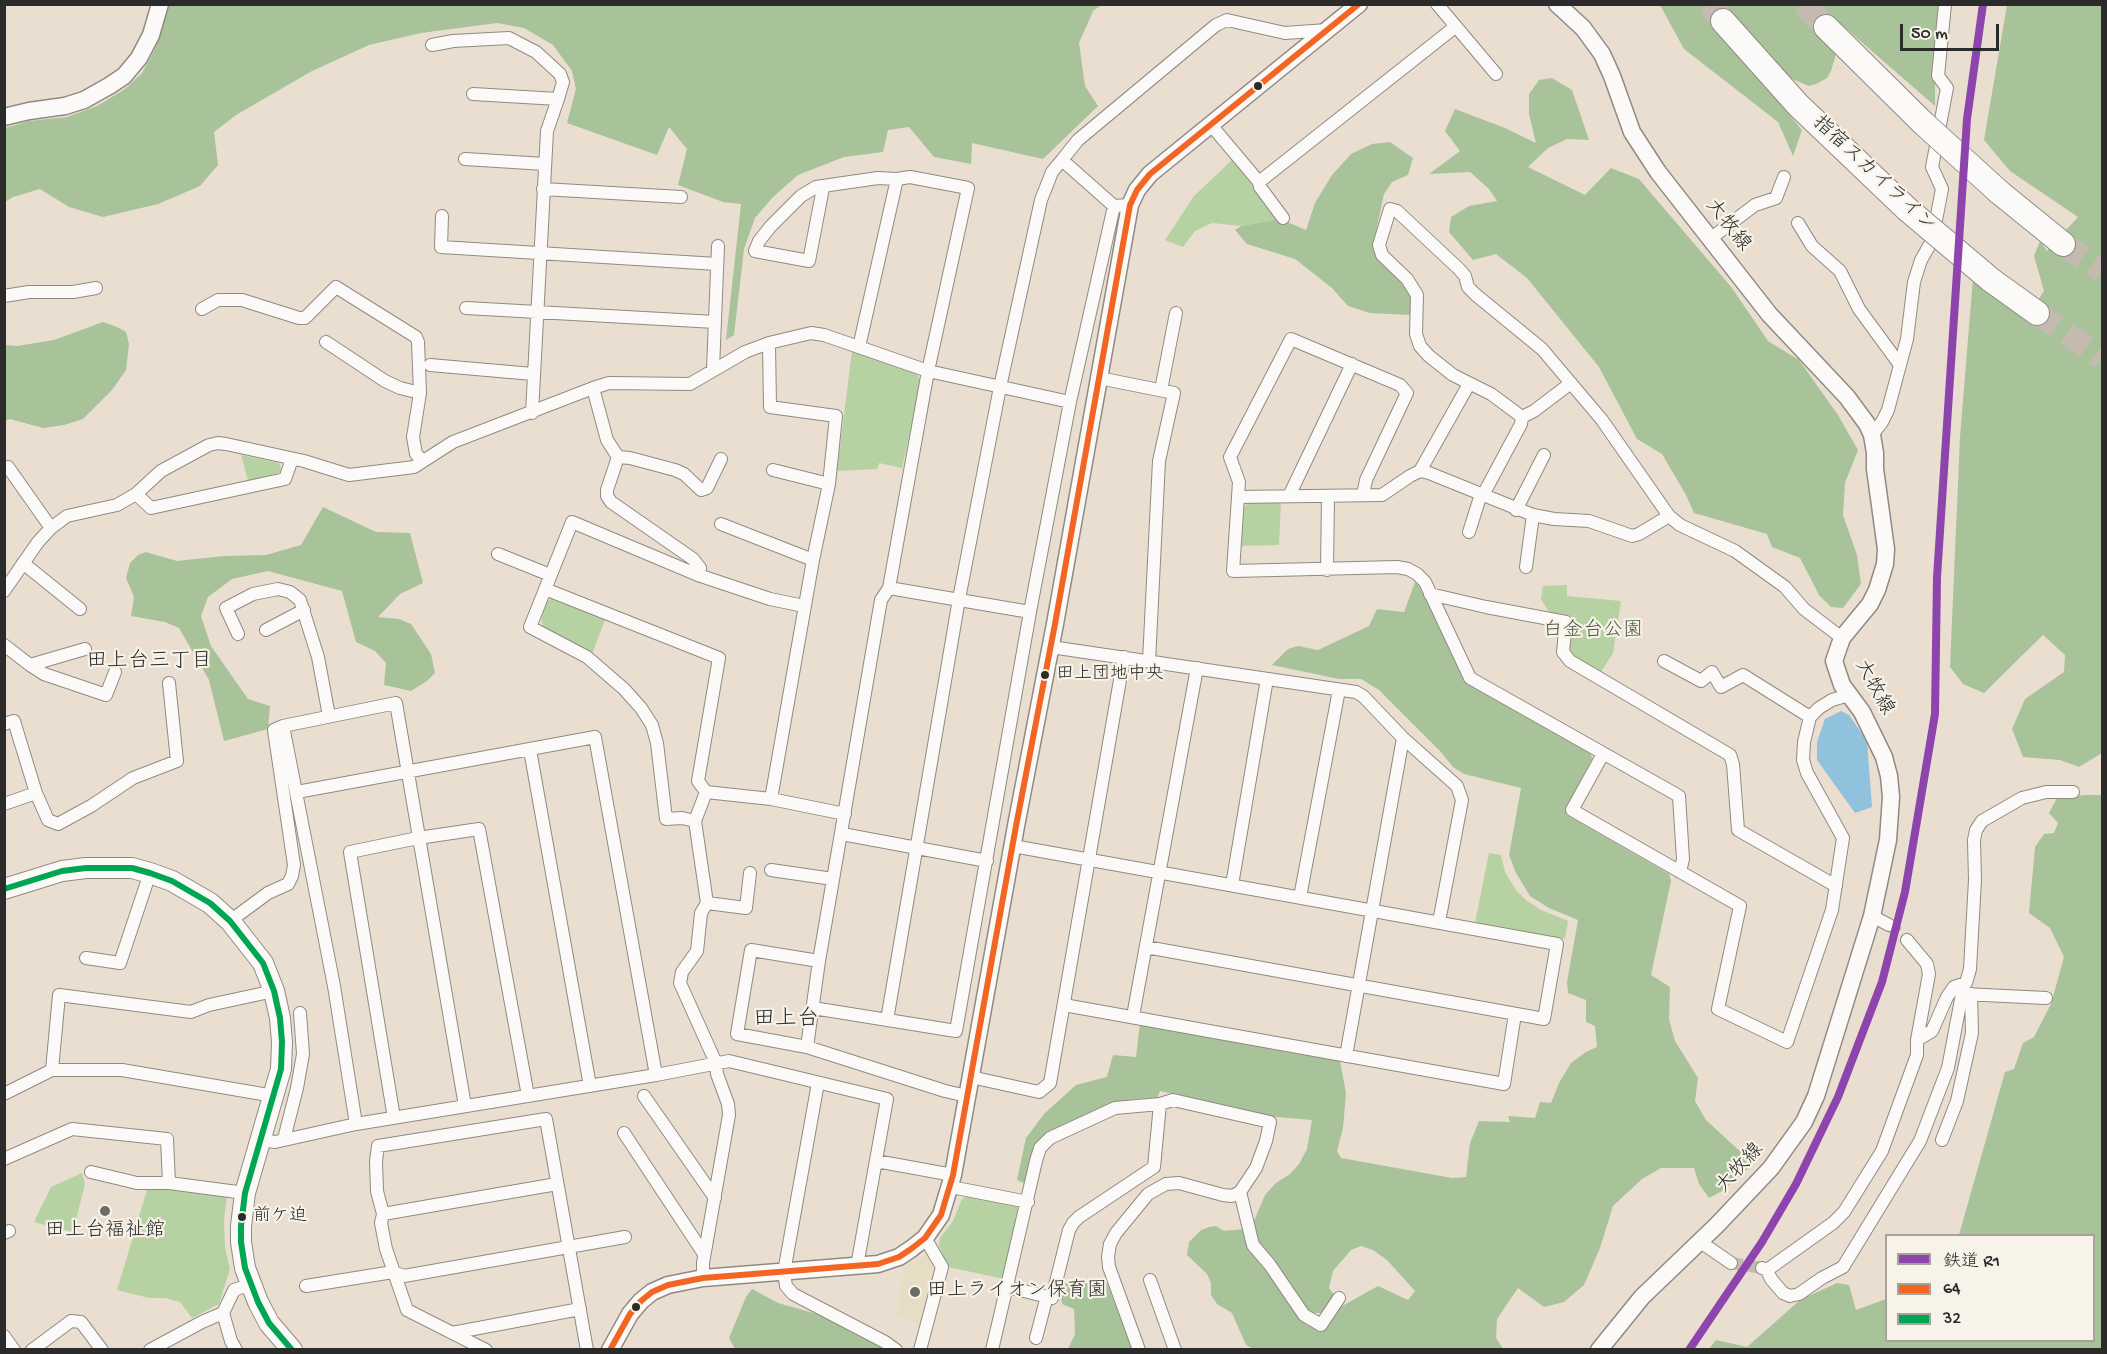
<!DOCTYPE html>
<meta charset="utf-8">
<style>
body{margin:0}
#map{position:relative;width:2107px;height:1354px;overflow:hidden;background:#eaded0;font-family:"Gochi Hand","Klee One",sans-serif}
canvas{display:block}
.frame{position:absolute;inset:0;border:6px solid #2b2b2b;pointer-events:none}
.legend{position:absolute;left:1885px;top:1234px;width:210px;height:108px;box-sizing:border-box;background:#f7f3e8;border:2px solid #a5a39c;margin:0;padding:8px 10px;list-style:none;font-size:18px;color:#2b2b2b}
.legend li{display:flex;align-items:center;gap:12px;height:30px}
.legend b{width:30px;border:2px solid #a5a39c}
.scale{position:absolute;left:1900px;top:24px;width:99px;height:27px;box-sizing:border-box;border:3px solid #2b2b2b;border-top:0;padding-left:8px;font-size:18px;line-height:21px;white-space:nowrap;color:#2b2b2b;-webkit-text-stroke:4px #f7f3e8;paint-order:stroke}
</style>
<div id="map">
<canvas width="2107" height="1354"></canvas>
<div class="frame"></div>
<ul class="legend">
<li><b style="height:8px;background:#8e44ad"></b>鉄道 R1</li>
<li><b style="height:8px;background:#f26522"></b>64</li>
<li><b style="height:8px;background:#00a651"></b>32</li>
</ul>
<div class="scale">50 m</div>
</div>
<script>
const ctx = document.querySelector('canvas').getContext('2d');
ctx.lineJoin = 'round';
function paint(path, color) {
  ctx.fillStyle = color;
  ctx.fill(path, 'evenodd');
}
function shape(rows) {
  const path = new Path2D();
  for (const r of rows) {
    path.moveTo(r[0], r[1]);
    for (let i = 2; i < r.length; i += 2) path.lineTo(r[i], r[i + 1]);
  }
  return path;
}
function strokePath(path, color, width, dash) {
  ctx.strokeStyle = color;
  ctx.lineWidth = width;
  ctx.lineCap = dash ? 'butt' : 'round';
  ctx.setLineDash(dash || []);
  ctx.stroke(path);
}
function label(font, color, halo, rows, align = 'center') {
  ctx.font = font + ' "Gochi Hand","Klee One",sans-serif';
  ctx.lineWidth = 4.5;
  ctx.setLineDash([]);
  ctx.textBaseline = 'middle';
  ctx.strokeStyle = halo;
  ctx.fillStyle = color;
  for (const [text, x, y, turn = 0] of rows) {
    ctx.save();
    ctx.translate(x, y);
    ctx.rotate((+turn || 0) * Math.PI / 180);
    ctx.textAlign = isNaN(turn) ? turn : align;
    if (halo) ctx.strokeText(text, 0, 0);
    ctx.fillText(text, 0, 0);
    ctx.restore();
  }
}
paint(shape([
 [931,1252,937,1268,921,1324,896,1316,905,1267]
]), '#e7dcc4');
paint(shape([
 [1232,160,1280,219,1241,226,1212,223,1195,231,1183,247,1165,240,1194,196],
 [852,351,915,372,921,381,902,468,879,463,877,469,837,471],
 [241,455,279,463,281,469,279,473,248,481],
 [1249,502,1281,502,1279,545,1239,546,1242,509],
 [1567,585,1567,596,1621,601,1613,653,1601,672,1574,658,1569,648,1572,617,1549,612,1541,599,1543,586],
 [553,598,605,620,592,654,543,627,541,619,546,602],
 [1489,853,1501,855,1505,872,1516,890,1527,901,1541,910,1568,921,1565,939,1475,923],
 [82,1173,85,1184,73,1232,34,1222,51,1187],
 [166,1189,227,1196,224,1220,225,1248,230,1269,219,1304,192,1318,180,1302,165,1298,149,1298,117,1290,147,1190],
 [966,1196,1017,1206,1021,1214,1004,1279,948,1267,939,1246,940,1238,953,1221,962,1199]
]), '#b7d2a2');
paint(shape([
 [169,5,1101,5,1093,11,1079,43,1085,86,1098,106,1043,159,972,143,971,164,934,157,909,127,888,130,883,152,844,157,798,175,773,197,755,218,744,249,734,335,726,340,741,204,723,202,678,185,687,149,669,127,657,155,567,123,576,89,572,71,553,45,524,28,497,23,421,33,369,45,312,71,236,115,214,132,218,165,200,186,158,204,103,217,69,207,40,189,13,197,5,202,5,128,29,121,67,117,97,106,125,89,142,73,155,49],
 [1660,5,1939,5,1935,42,1935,106,1835,19,1818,34,1836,54,1831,71,1827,78,1816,84,1809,86,1792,79,1727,12,1711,27,1750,67,1802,130,1793,156,1778,122,1684,49],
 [2007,5,2102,5,2102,753,2079,767,2060,760,2023,757,2012,729,2025,699,2064,672,2065,655,2043,635,1984,693,1963,684,1950,667,1960,437,1973,278,2025,320,2044,291,2034,256,2040,241,2047,251,2078,217,2010,171,1984,140],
 [1552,78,1572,90,1589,140,1567,139,1548,148,1528,167,1585,195,1611,168,1639,179,1732,288,1768,341,1799,360,1838,415,1858,450,1845,483,1843,515,1857,555,1861,584,1843,608,1831,607,1819,595,1800,558,1772,547,1767,534,1694,513,1686,495,1662,454,1637,439,1599,367,1527,278,1496,254,1473,260,1449,232,1451,217,1469,206,1497,201,1489,189,1470,172,1429,174,1460,151,1445,131,1455,109,1505,128,1536,143,1529,114,1529,94,1539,80],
 [1390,142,1413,158,1408,175,1392,182,1384,194,1373,246,1381,261,1413,294,1411,315,1370,313,1348,306,1332,288,1295,259,1247,244,1235,230,1241,226,1280,219,1306,230,1315,203,1332,175,1351,154,1372,144],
 [103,322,117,327,126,332,129,344,126,370,112,390,83,419,64,425,43,428,10,419,5,421,5,345,17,346,54,340],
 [323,507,376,532,410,533,423,583,400,594,378,617,399,619,411,624,431,654,435,673,427,681,411,691,384,685,386,663,375,651,356,642,342,591,268,571,232,579,208,597,201,616,211,646,248,699,270,706,268,729,224,741,209,680,179,628,165,622,131,616,134,597,126,578,130,563,138,555,146,552,177,561,224,556,266,555,301,545],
 [1415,582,1419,586,1466,683,1591,754,1592,759,1565,810,1567,815,1669,874,1671,881,1651,975,1670,987,1669,1019,1675,1041,1698,1078,1695,1101,1706,1120,1744,1155,1749,1168,1722,1191,1709,1198,1699,1184,1694,1168,1661,1168,1642,1179,1613,1206,1600,1248,1584,1285,1564,1302,1544,1307,1518,1288,1497,1319,1496,1338,1504,1350,1255,1350,1246,1345,1232,1313,1217,1304,1211,1295,1211,1283,1207,1274,1187,1255,1189,1242,1201,1230,1209,1227,1216,1226,1224,1231,1244,1229,1291,1307,1323,1331,1335,1310,1378,1286,1408,1300,1415,1291,1387,1260,1373,1250,1361,1246,1351,1250,1333,1271,1329,1288,1335,1296,1327,1309,1320,1313,1311,1313,1302,1307,1254,1235,1254,1221,1265,1195,1276,1183,1290,1174,1299,1164,1307,1149,1312,1120,1277,1117,1160,1091,1157,1098,1134,1099,1114,1103,1047,1133,1034,1145,1026,1184,1017,1180,1026,1138,1044,1114,1076,1085,1107,1077,1113,1055,1136,1057,1140,1023,1340,1061,1346,1093,1343,1128,1337,1151,1341,1158,1452,1178,1466,1177,1470,1143,1479,1121,1510,1122,1508,1116,1535,1118,1540,1102,1551,1103,1559,1083,1571,1063,1586,1052,1597,1047,1595,1026,1586,1022,1586,1000,1568,993,1567,982,1578,920,1549,908,1530,896,1516,873,1509,855,1521,788,1464,774,1453,767,1440,751,1379,690,1361,679,1339,679,1272,665,1288,649,1298,646,1318,650,1369,626,1377,609,1404,612],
 [2085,795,2102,795,2102,1349,1708,1350,1716,1340,1747,1347,1800,1300,1837,1283,1849,1285,1856,1310,1886,1299,1886,1340,2094,1340,2094,1236,1959,1235,2005,1072,2014,1069,2023,1043,2034,1037,2051,1004,2064,957,2050,928,2029,913,2035,847,2044,834,2054,833,2058,823,2049,813,2057,798],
 [1059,1283,1107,1283,1132,1349,1068,1349,1075,1334,1074,1309,1062,1304],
 [752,1289,778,1303,824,1316,884,1349,735,1349,729,1338,746,1297]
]), '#a8c399');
paint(shape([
 [1841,711,1849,715,1867,741,1872,807,1855,813,1817,760,1817,742,1825,719]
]), '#90c1dd');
strokePath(shape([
 [1889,925,1907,940],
 [1731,1263,1762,1268]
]), '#c4baaf', 12, [12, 6]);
strokePath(shape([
 [1709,4,1723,21],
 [1803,4,1826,27],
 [2063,244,2102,271],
 [2037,313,2102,358]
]), '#c4baaf', 24, [24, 12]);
const minor = shape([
 [1437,4,1496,74],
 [432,45,453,41,509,38,536,52,560,74,563,82,558,99],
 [473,94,558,99,547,131,532,413],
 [1211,125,1259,182,1455,27],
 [465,159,545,164],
 [1062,160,1078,140,1216,25,1227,20,1285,33,1327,30],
 [1259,182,1260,187,1283,218],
 [823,188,809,261,755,251,759,241,771,226,801,196,816,187,878,178,897,179],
 [543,189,681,197],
 [442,216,441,247,717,264],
 [1798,223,1812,246,1840,271,1859,309,1900,365],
 [1710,239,1755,205,1776,198,1784,177],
 [4,296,29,292,73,292,96,288],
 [466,308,715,322],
 [202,309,218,300,242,300,299,318,305,318,336,287,416,337,418,342,420,393,413,437,416,454,423,461],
 [326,342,385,381,400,388,420,393],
 [769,343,770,407,836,416,829,484,813,560,771,799],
 [430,365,533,374],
 [713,369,718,246],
 [1099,378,1174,393,1159,461,1149,661],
 [593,388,607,440,618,457,607,490,607,496,611,502,693,559,700,568,698,575],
 [1161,390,1176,313],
 [1522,417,1534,411,1571,383],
 [1872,435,1882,422,1888,410,1907,339,1914,282,1921,260,1932,241,1942,189,1932,167,1947,88,1938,76,1945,4],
 [618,457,630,458,675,470,684,474,701,490,707,488,721,459],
 [8,467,51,528],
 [773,470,829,484],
 [1420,471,1469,384],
 [136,494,151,508,285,479,292,459],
 [1483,495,1521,424,1522,417,1491,394,1453,375,1429,356,1420,346,1416,334,1417,295,1407,279,1382,255,1379,245,1390,209,1397,211,1459,269,1465,276,1468,287,1476,295,1542,349,1602,420,1669,516,1680,525,1735,551,1785,587,1804,609,1842,638],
 [1289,496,1352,364],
 [1238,497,1239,482,1230,457,1291,339,1400,385,1407,393,1366,480,1363,495],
 [1516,510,1544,455],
 [1669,516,1639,534,1632,536,1589,521,1554,519,1533,515,1429,473,1420,471,1410,476,1382,495,1238,497,1233,571,1397,567,1408,569,1417,574,1425,582,1470,678,1679,796,1683,859,1680,872],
 [721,524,813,560],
 [1469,532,1481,494],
 [498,554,550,575],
 [23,563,80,609],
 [1526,567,1533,515],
 [1327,570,1328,496],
 [889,588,1030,612],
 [545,589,719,658,698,781,706,792,771,799,845,814],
 [4,591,38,542,51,528,67,516,117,505,136,494,161,471,209,445,218,443,226,444,304,461,349,475,414,467,453,442,593,388,609,383,690,384,745,352,769,343,811,333,824,335,928,371,1070,402],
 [1430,594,1486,607,1566,622,1563,652,1570,661,1730,755,1733,764,1738,830,1836,886],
 [266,630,304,610],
 [238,634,226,608,253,594,278,589,290,592,300,600,318,657,329,716],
 [4,645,30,665,85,649],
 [1051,647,1356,692,1363,696,1403,738,1457,786,1462,800,1439,922],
 [1664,661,1701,681,1712,672,1721,687,1743,675,1810,717],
 [30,665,44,674,106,695,115,672],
 [4,724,14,721,36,793,48,820,58,824,91,806,133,778,177,761,169,683],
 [530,750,590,1086],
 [1603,754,1572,810,1740,906,1718,1009,1787,1042,1832,910,1843,838,1807,773,1803,760,1804,742,1810,717,1819,708,1832,700,1849,695],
 [297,792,595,737,656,1075],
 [4,804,36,793],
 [695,821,682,818,666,819,657,743,652,725,641,708,624,689,587,657,530,627,572,522,698,575,770,599,804,606],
 [842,834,987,861],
 [1013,846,1557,944,1544,1019,1146,947],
 [771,870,833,879],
 [1232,885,1267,679],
 [1300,897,1339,690],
 [707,903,746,908,750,873],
 [1872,916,1889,925],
 [230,921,268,893,288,884,292,876,294,865,274,730,283,726],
 [86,958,120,963,150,873],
 [819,961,751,950,737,1034,807,1047,945,1091,967,1096],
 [1964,994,2046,998],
 [1064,1005,1504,1084,1515,1014],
 [813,1008,956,1031,1030,612,1070,402,1114,206,1130,205],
 [1133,1016,1197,668],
 [887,1020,959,599,1000,387,1041,200,1052,172,1062,160,1114,206],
 [1917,1040,1932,1031,1947,997,1954,987,1966,983,1970,969,1975,880,1974,840,1976,830,1982,821,2022,798,2046,792,2073,792],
 [807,1047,819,961,881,600,889,588,928,371,968,188,910,177,897,179,859,347],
 [1346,1056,1403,738],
 [52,1070,59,995,191,1012,209,1005,274,991],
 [971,1077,1039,1092,1050,1083,1124,657],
 [818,1083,784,1272,786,1286,793,1294,885,1342,896,1350],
 [4,1094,52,1070,122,1070,274,1096],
 [644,1096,715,1198],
 [394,1118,350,852,418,838,479,829,528,1096],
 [356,1124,334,986,283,726,396,703,465,1106],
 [624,1133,704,1254],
 [284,1139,297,1088,303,1054,300,1013],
 [261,1140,275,1142,356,1124,656,1075,729,1061,887,1099,857,1266],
 [1942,1140,1957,1101,1972,1033,1971,994],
 [4,1159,72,1129,167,1139,169,1183],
 [876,1161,953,1175],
 [91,1172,137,1183,169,1183,245,1193],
 [951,1187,1028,1202],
 [1240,1192,1253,1245,1270,1265,1304,1315,1321,1325,1339,1298],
 [383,1214,377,1191,376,1161,378,1146,546,1119,587,1350],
 [4,1233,9,1231],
 [1699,1241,1731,1263],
 [1762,1268,1767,1270,1833,1223,1844,1212,1882,1151,1917,1055,1917,1040,1929,974,1927,964,1907,940],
 [1767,1270,1771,1279,1783,1293,1790,1296,1799,1294,1822,1278,1843,1267,1920,1141,1948,1068,1962,994],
 [703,1278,703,1263,729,1115,728,1104,717,1074,716,1063,680,983,682,972,697,951,701,913,707,903,695,821,706,792],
 [1150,1280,1175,1350],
 [306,1286,393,1272,404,1276,625,1237],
 [1008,1287,1052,1298,1069,1230,1073,1223,1079,1217,1154,1167,1160,1104],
 [223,1313,231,1341,236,1350],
 [452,1333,580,1309],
 [4,1336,14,1350],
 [1036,1338,1047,1296],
 [32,1350,71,1321,81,1322,102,1350],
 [150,1350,202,1322,223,1313,234,1290,251,1284],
 [486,1350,407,1310,386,1249,381,1223,383,1214,557,1184],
 [920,1350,942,1267,925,1238],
 [992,1350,1036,1161,1040,1148,1050,1138,1115,1108,1160,1104,1173,1100,1270,1122,1266,1141,1256,1168,1240,1192,1232,1196,1223,1195,1179,1183,1166,1184,1148,1194,1116,1233,1110,1244,1108,1257,1109,1267,1139,1350]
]);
const tertiary = shape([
 [1557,4,1583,28,1602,54,1612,76,1632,132,1658,172,1769,314,1847,397,1867,424,1872,435,1875,453,1875,469,1886,549,1885,564,1877,590,1870,604,1842,638,1834,661,1842,685,1862,712,1884,757,1889,776,1891,797,1888,840,1872,916,1816,1096,1804,1122,1771,1168,1717,1225,1642,1297,1599,1350],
 [4,117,29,111,65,106,84,100,109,86,124,76,139,58,151,35,160,4],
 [610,1350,630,1314,641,1301,652,1292,668,1285,703,1278,878,1264,899,1257,911,1249,925,1238,941,1215,953,1175,1016,826,1055,624,1130,205,1137,190,1150,174,1359,4]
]);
const primary = shape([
 [4,889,62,871,86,868,132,868,150,873,172,881,210,903,230,921,263,963,274,991,280,1018,282,1042,281,1069,245,1193,241,1226,241,1242,245,1268,258,1302,269,1323,292,1350]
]);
const motorway = shape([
 [1723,21,1798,105,1907,209],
 [1826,27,1922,122],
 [1999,192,2063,244],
 [1991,280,2037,313]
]);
strokePath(minor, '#908a83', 14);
strokePath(tertiary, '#908a83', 19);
strokePath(primary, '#908a83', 22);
strokePath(motorway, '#908a83', 26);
strokePath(minor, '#fcfaf8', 12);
strokePath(tertiary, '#fcfaf8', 16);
strokePath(primary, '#fcfaf8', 20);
strokePath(motorway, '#fcfaf8', 24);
const motorwayBridge = shape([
 [1922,122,1999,192],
 [1907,209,1991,280]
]);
strokePath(motorwayBridge, '#908a83', 26, []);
strokePath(motorwayBridge, '#fcfaf8', 24);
strokePath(shape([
 [610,1350,630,1314,641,1301,652,1292,668,1285,703,1278,878,1264,899,1257,911,1249,925,1238,941,1215,953,1175,1016,826,1055,624,1130,205,1137,190,1150,174,1359,4]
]), '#f26522', 6);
strokePath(shape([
 [4,889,62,871,86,868,132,868,150,873,172,881,210,903,230,921,263,963,274,991,280,1018,282,1042,281,1069,245,1193,241,1226,241,1242,245,1268,258,1302,269,1323,292,1350]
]), '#00a651', 6);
strokePath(shape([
 [1689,1350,1762,1242,1796,1184,1838,1097,1882,982,1905,892,1935,714,1937,577,1967,119,1983,4]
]), '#8e44ad', 8);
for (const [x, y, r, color] of [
 [1258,86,5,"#2b2b2b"],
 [1045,675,5,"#2b2b2b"],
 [105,1211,6,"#6e6a65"],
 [242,1217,5,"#2b2b2b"],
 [915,1292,6,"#6e6a65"],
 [636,1307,5,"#2b2b2b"]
]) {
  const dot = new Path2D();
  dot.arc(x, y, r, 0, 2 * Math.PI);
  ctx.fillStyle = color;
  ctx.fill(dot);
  strokePath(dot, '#f7f3e8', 2);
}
label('18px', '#2b2b2b', '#f7f3e8', [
 ["田上団地中央",1056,675],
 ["前ケ迫",253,1217]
], 'left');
label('20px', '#2b2b2b', '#f7f3e8', [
 ["指宿スカイライン",1873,175,43],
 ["大牧線",1727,226,52],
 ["大牧線",1873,688,61],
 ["大牧線",1741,1169,-48]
]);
label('20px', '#495a44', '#f7f3e8', [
 ["白金台公園",1593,632]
]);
label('20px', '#2b2b2b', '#f7f3e8', [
 ["田上台福祉館",105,1232],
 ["田上ライオン保育園",927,1292,"left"]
]);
label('21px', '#2b2b2b', '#f7f3e8', [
 ["田上台三丁目",149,663]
]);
label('22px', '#2b2b2b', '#f7f3e8', [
 ["田上台",786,1021]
]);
</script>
